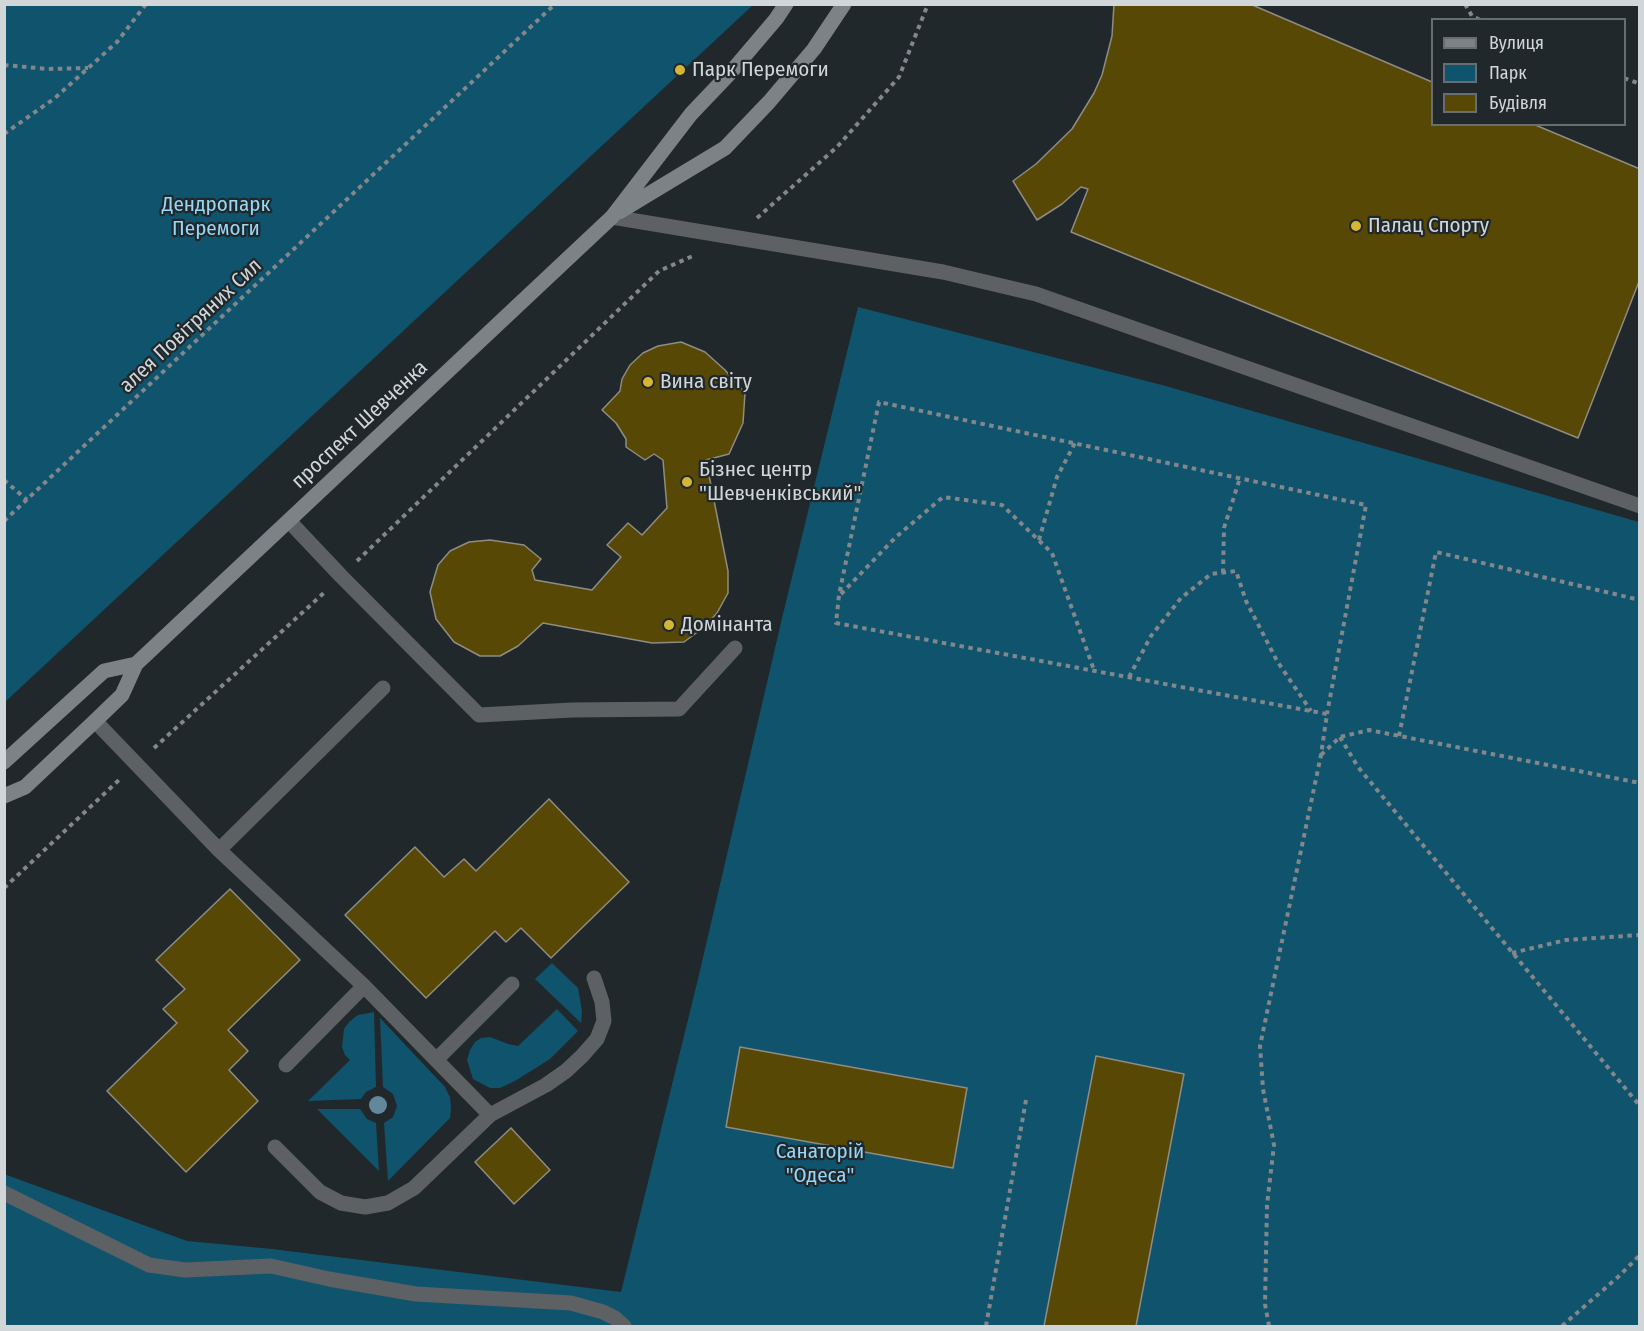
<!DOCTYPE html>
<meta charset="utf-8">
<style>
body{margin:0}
#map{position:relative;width:1644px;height:1331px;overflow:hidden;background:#20282c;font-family:"Fira Sans Condensed",sans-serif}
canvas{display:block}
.frame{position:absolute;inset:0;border:6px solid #d1d6d9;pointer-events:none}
.legend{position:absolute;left:1431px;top:18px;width:195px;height:108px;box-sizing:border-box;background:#20282c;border:2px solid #676e71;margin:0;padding:8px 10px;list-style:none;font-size:18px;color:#d1d6d9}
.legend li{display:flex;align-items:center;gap:12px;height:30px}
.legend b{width:30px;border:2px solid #676e71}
</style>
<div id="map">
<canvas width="1644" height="1331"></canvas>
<div class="frame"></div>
<ul class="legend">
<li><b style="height:8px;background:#7c8286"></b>Вулиця</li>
<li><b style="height:16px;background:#0f536d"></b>Парк</li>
<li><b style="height:16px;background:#584806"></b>Будівля</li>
</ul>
</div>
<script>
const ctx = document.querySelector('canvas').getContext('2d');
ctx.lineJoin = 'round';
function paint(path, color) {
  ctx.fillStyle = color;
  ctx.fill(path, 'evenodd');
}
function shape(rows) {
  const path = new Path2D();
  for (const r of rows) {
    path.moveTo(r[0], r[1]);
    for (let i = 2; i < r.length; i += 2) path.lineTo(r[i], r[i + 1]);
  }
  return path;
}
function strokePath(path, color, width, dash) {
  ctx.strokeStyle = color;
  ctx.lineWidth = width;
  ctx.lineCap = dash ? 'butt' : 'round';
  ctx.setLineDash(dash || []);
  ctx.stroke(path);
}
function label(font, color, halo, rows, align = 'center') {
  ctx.font = font + ' "Fira Sans Condensed",sans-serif';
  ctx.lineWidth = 4.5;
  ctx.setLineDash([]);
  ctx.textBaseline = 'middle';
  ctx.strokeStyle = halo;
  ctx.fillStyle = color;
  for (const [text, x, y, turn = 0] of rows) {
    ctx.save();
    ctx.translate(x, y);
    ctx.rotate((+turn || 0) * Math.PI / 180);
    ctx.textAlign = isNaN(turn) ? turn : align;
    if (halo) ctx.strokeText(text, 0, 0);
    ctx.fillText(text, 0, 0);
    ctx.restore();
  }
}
paint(shape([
 [5,4,753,4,753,5,5,702],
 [858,307,1162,385,1639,522,1639,1326,5,1326,4,1174,187,1241,272,1249,621,1292,698,979,783,614],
 [552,963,578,988,582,1011,581,1023,535,979],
 [557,1009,578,1031,550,1059,515,1081,500,1088,490,1088,473,1079,467,1060,470,1050,475,1042,481,1038,490,1037,508,1044,518,1046],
 [374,1012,376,1087,366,1092,361,1099,308,1101,350,1060,345,1055,342,1047,344,1029,349,1022,358,1015],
 [380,1018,445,1087,450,1097,451,1108,450,1118,388,1181,384,1123,393,1117,397,1106,393,1094,383,1087],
 [317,1109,360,1109,367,1119,376,1123,379,1171]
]), '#0f536d');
const building = shape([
 [1114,4,1250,4,1432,82,1432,124,1533,124,1640,169,1640,279,1578,438,1071,232,1088,189,1081,187,1062,204,1037,220,1013,181,1036,164,1072,129,1094,93,1102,75,1112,36,1114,4],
 [681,342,705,352,725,370,745,393,743,423,729,454,706,460,728,571,728,593,717,613,703,628,684,642,652,643,543,623,518,646,500,656,480,656,454,642,436,619,430,592,438,565,450,551,469,542,490,540,524,545,541,559,532,570,535,580,592,590,621,557,607,545,628,523,642,535,667,508,663,460,654,454,645,460,626,447,626,439,616,423,602,410,620,391,622,379,630,365,643,353,658,346,681,342],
 [549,799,629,882,551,958,521,928,506,942,495,931,426,998,345,915,415,847,444,877,464,859,476,871,549,799],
 [230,889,300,960,228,1030,248,1051,229,1070,258,1101,186,1172,107,1091,177,1023,163,1009,185,989,156,960,230,889],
 [740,1047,967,1088,953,1168,726,1127,740,1047],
 [1096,1056,1184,1074,1136,1326,1044,1326,1096,1056],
 [511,1128,550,1170,514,1204,475,1162,511,1128]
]);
paint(building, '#584806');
strokePath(building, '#8e8c83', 1.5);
strokePath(shape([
 [1465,4,1472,16,1480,20],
 [4,65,48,69,88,68],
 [1624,78,1640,84],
 [4,134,55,98,117,42,146,4],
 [757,218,837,147,899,77,928,4],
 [4,480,27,500],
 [4,521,555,4],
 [1039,540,1057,477,1075,443],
 [357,561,659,271,695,255],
 [1223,573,1224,528,1240,478],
 [841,594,896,537,943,497,1002,505,1052,553,1094,670],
 [1129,677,1151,636,1181,598,1211,574,1236,571,1246,601,1277,661,1311,711],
 [1399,736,1436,552,1640,600],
 [1340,737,1358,767,1640,1106],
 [154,748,326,591],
 [1321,755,1340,737,1369,730,1640,783],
 [4,888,120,779],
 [1512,953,1566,940,1640,935],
 [986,1326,1026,1100],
 [1269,1326,1265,1304,1267,1205,1274,1145,1263,1089,1260,1046,1321,755,1327,714,836,623,839,595,879,402,1366,505,1327,714],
 [1562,1326,1618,1277,1640,1255]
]), '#81878b', 4, [4.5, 4.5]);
strokePath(shape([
 [612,217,943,272,1036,294,1640,506],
 [289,521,341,576,479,715,572,710,679,709,735,648],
 [95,721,219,850,364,986,490,1115],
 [219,850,383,688],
 [436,1060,512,984],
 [286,1065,364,986],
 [275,1147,320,1192,341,1203,365,1207,388,1203,414,1188,490,1115,546,1085,566,1071,582,1056,597,1039,604,1021,602,1002,594,978],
 [4,1193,149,1265,185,1270,271,1266,329,1279,416,1294,571,1303,603,1312,615,1318,624,1326]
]), '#5d6164', 15);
strokePath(shape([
 [619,212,725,148,769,102,814,49,844,4],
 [4,762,104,671,136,664],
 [4,796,25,787,95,721,122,695,136,664,612,217,691,114,731,72,776,19,786,4]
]), '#7c8286', 15);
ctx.fillStyle = '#61889b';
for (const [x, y] of [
 [378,1105]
]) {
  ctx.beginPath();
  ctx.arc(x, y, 9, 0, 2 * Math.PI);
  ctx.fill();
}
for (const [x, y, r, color] of [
 [680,70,6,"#d5b534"],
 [1356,226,6,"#d5b534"],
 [648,382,6,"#d5b534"],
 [687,482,6,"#d5b534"],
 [669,625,6,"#d5b534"]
]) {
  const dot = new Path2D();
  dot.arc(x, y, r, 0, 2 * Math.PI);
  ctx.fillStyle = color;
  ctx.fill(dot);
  strokePath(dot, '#20282c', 2);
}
label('21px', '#d1d6d9', '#20282c', [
 ["Парк Перемоги",692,70],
 ["Палац Спорту",1368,226],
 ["Вина світу",660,382],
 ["Бізнес центр",699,470],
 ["\"Шевченківський\"",699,494],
 ["Домінанта",681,625]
], 'left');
label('21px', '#96d7f6', '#20282c', [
 ["Дендропарк",216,205],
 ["Перемоги",216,229],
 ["Санаторій",820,1152],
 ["\"Одеса\"",820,1176]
]);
label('21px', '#d1d6d9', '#20282c', [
 ["алея Повітряних Сил",191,326,-43],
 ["проспект Шевченка",360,425,-43]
]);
</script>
